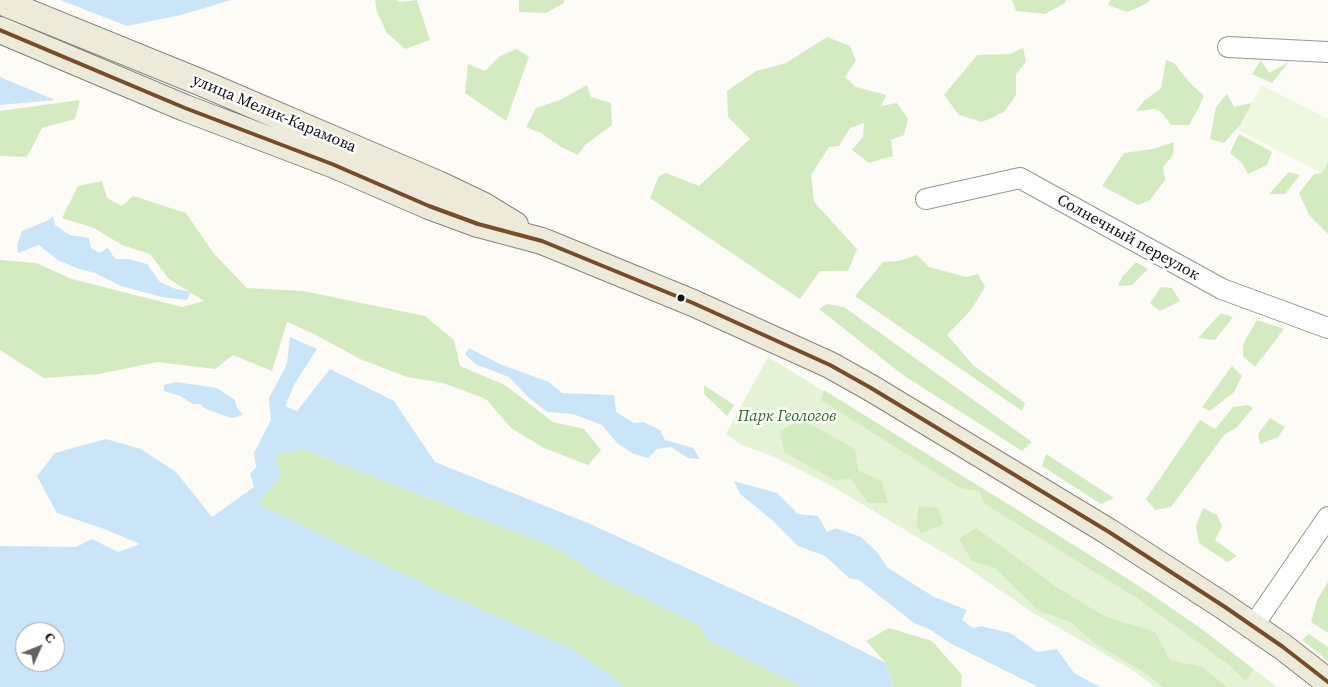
<!DOCTYPE html>
<meta charset="utf-8">
<style>
body{margin:0}
#map{position:relative;width:1328px;height:687px;overflow:hidden;background:#fcfbf6;font-family:"Source Serif 4",serif}
canvas{display:block}
.north{position:absolute;left:15px;top:622px;width:50px;height:50px;box-sizing:border-box;background:#fff;border:1px solid #9f9f9f;border-radius:50%;rotate:46deg;font-size:14px;font-weight:700;line-height:20px;text-align:center;color:#101010}
.north::after{content:'';display:block;margin:auto;width:18px;height:22px;background:#636260;clip-path:polygon(50% 0,100% 100%,50% 72%,0 100%)}
</style>
<div id="map">
<canvas width="1328" height="687"></canvas>
<div class="north">С</div>
</div>
<script>
const ctx = document.querySelector('canvas').getContext('2d');
ctx.lineJoin = 'round';
function paint(path, color) {
  ctx.fillStyle = color;
  ctx.fill(path, 'evenodd');
}
function shape(rows) {
  const path = new Path2D();
  for (const r of rows) {
    path.moveTo(r[0], r[1]);
    for (let i = 2; i < r.length; i += 2) path.lineTo(r[i], r[i + 1]);
  }
  return path;
}
function strokePath(path, color, width, dash) {
  ctx.strokeStyle = color;
  ctx.lineWidth = width;
  ctx.lineCap = dash ? 'butt' : 'round';
  ctx.setLineDash(dash || []);
  ctx.stroke(path);
}
function label(font, color, halo, rows, align = 'center') {
  ctx.font = font + ' "Source Serif 4",serif';
  ctx.lineWidth = 5;
  ctx.setLineDash([]);
  ctx.textBaseline = 'middle';
  ctx.strokeStyle = halo;
  ctx.fillStyle = color;
  for (const [text, x, y, turn = 0] of rows) {
    ctx.save();
    ctx.translate(x, y);
    ctx.rotate((+turn || 0) * Math.PI / 180);
    ctx.textAlign = isNaN(turn) ? turn : align;
    if (halo) ctx.strokeText(text, 0, 0);
    ctx.fillText(text, 0, 0);
    ctx.restore();
  }
}
paint(shape([
 [768,357,1007,503,1139,586,1203,630,1277,687,1155,687,1134,671,1033,613,959,562,830,485,777,458,740,444,726,434]
]), '#e4f3d5');
paint(shape([
 [375,0,396,0,400,2,417,0,430,40,405,49,387,33,377,12],
 [519,0,564,0,564,3,546,13,519,12],
 [1012,0,1066,0,1065,3,1045,14,1016,11],
 [1111,0,1150,0,1146,4,1127,12,1108,5],
 [827,37,850,46,856,61,845,77,856,87,886,95,881,106,897,103,908,119,904,135,891,140,893,156,869,163,852,150,863,137,864,123,850,128,839,146,829,147,811,175,814,202,857,249,848,271,820,271,800,299,650,198,659,176,666,173,699,186,750,139,728,117,727,91,756,71,786,63],
 [1023,48,1026,62,1016,74,1016,95,1004,112,982,122,959,115,944,95,977,55,1010,54],
 [517,49,529,57,506,121,465,93,468,64,485,71,500,56],
 [1166,60,1174,63,1190,83,1204,96,1197,111,1189,125,1171,125,1163,114,1156,109,1136,111,1144,101,1161,88],
 [1261,60,1269,73,1289,62,1272,83,1252,74],
 [587,85,591,97,611,103,612,125,585,145,578,155,561,147,541,133,526,127,536,108,560,100],
 [1227,94,1234,107,1252,103,1241,124,1224,143,1210,139,1216,107],
 [80,100,75,119,42,128,27,157,0,156,0,111],
 [1239,134,1272,152,1267,165,1248,174,1242,163,1230,153],
 [1174,142,1173,155,1163,167,1165,180,1150,200,1138,205,1102,186,1124,153,1153,149],
 [1328,162,1328,234,1309,215,1299,193,1314,174,1322,173],
 [1289,172,1300,175,1285,194,1269,194],
 [102,181,107,198,122,206,133,196,186,213,214,254,247,288,303,291,425,316,454,340,460,366,505,385,553,422,584,429,601,450,588,465,544,448,511,428,486,399,443,383,407,377,360,359,314,334,287,322,272,371,233,355,215,369,157,362,99,374,44,378,0,350,0,260,36,263,72,279,182,307,204,301,169,279,150,254,122,245,94,228,62,218,78,186],
 [917,255,929,267,966,277,978,274,985,287,971,310,947,335,973,365,1025,403,1022,411,855,296,883,262,899,261],
 [1136,262,1148,269,1132,285,1118,286,1122,277],
 [1161,287,1172,288,1180,301,1160,311,1150,303],
 [827,304,844,307,1032,442,1022,451,903,375,819,309],
 [1221,313,1233,317,1215,340,1198,338],
 [1257,320,1284,329,1255,367,1243,356,1243,344],
 [1232,366,1242,376,1234,392,1210,411,1202,407],
 [704,385,734,405,727,416,704,394],
 [824,390,1139,586,1203,630,1254,670,1245,680,1229,665,1137,598,985,504,979,491,960,488,821,400],
 [1248,405,1253,408,1237,427,1224,435,1171,507,1155,510,1146,499,1200,420,1215,429,1233,407],
 [1270,418,1285,427,1278,437,1260,444,1258,434],
 [801,419,855,449,858,470,882,481,888,503,868,503,851,479,834,480,784,452,780,431],
 [303,449,554,547,604,579,699,625,707,639,803,687,626,687,576,651,434,589,258,504,281,475,274,455],
 [1046,454,1114,498,1101,504,1042,466],
 [919,506,939,508,943,524,921,533,916,524],
 [1203,508,1217,515,1222,526,1215,540,1237,556,1227,562,1199,543,1196,526],
 [976,528,1058,588,1104,616,1155,632,1170,660,1202,667,1227,687,1164,687,1142,671,1094,643,1071,622,1039,611,995,568,972,561,959,539],
 [1328,582,1328,633,1311,622,1317,600],
 [889,628,932,641,962,675,961,687,893,687,886,663,866,641],
 [1309,634,1328,647,1328,661,1302,640]
]), '#d4ebc2');
paint(shape([
 [1261,85,1328,119,1328,162,1322,173,1238,130]
]), '#eef7df');
paint(shape([
 [60,0,231,0,181,15,127,26],
 [0,77,55,100,0,105],
 [53,216,55,225,70,235,89,238,91,248,99,253,108,248,115,259,128,259,147,264,160,282,176,289,191,292,187,300,162,297,121,286,95,273,79,269,58,260,39,245,18,253,17,245,22,231,47,221],
 [290,337,317,349,295,383,285,406,297,411,330,369,394,401,435,462,588,523,796,618,886,663,893,687,803,687,707,639,699,625,604,579,554,547,303,449,275,455,281,475,258,504,434,589,576,651,626,687,0,687,0,546,76,547,92,539,118,552,140,544,104,529,57,513,37,476,55,453,106,439,141,449,176,472,212,517,254,487,250,474,256,467,254,453,271,420,269,398,287,364],
 [25,632,55,632,55,662,25,662],
 [469,348,500,364,549,382,562,393,614,395,616,412,634,423,643,422,660,430,665,440,693,448,700,459,688,458,671,447,657,449,648,458,634,454,618,444,602,425,573,414,547,412,528,397,509,377,475,364,465,354],
 [176,382,217,388,235,400,236,406,243,415,231,418,206,409,200,404,193,404,180,396,164,391,164,385],
 [734,481,777,493,798,514,818,516,827,532,836,528,861,537,876,551,888,568,934,597,967,610,962,620,973,628,981,626,1010,633,1037,652,1057,649,1074,673,1100,687,1038,687,950,643,929,629,914,623,859,580,849,578,825,556,798,546,772,520,740,494]
]), '#cae5f8');
const minor = shape([
 [1228,47,1328,52],
 [926,199,1020,178,1222,289,1328,328],
 [1253,626,1328,517]
]);
const major = shape([
 [0,1,202,83,438,184,484,206,515,225],
 [0,30,185,108,332,164,429,206,478,224,542,241,693,303,830,365,871,388,1109,532,1225,607,1283,647,1328,682]
]);
strokePath(minor, '#969694', 22);
strokePath(major, '#848381', 28);
strokePath(minor, '#fffefe', 20);
strokePath(major, '#eeeada', 26);
strokePath(shape([
 [0,30,185,108,332,164,429,206,478,224,542,241,693,303,830,365,871,388,1109,532,1225,607,1283,647,1328,682]
]), '#7a4b2a', 4);
for (const [x, y, r, color] of [
 [681,298,4.5,"#101010"]
]) {
  const dot = new Path2D();
  dot.arc(x, y, r, 0, 2 * Math.PI);
  ctx.fillStyle = color;
  ctx.fill(dot);
  strokePath(dot, '#fff', 2);
}
label('16px', '#101010', '#fff', [
 ["улица Мелик-Карамова",274,114,23],
 ["Солнечный переулок",1128,238,29]
]);
label('italic 16px', '#276c1c', '#fff', [
 ["Парк Геологов",787,417]
]);
</script>
